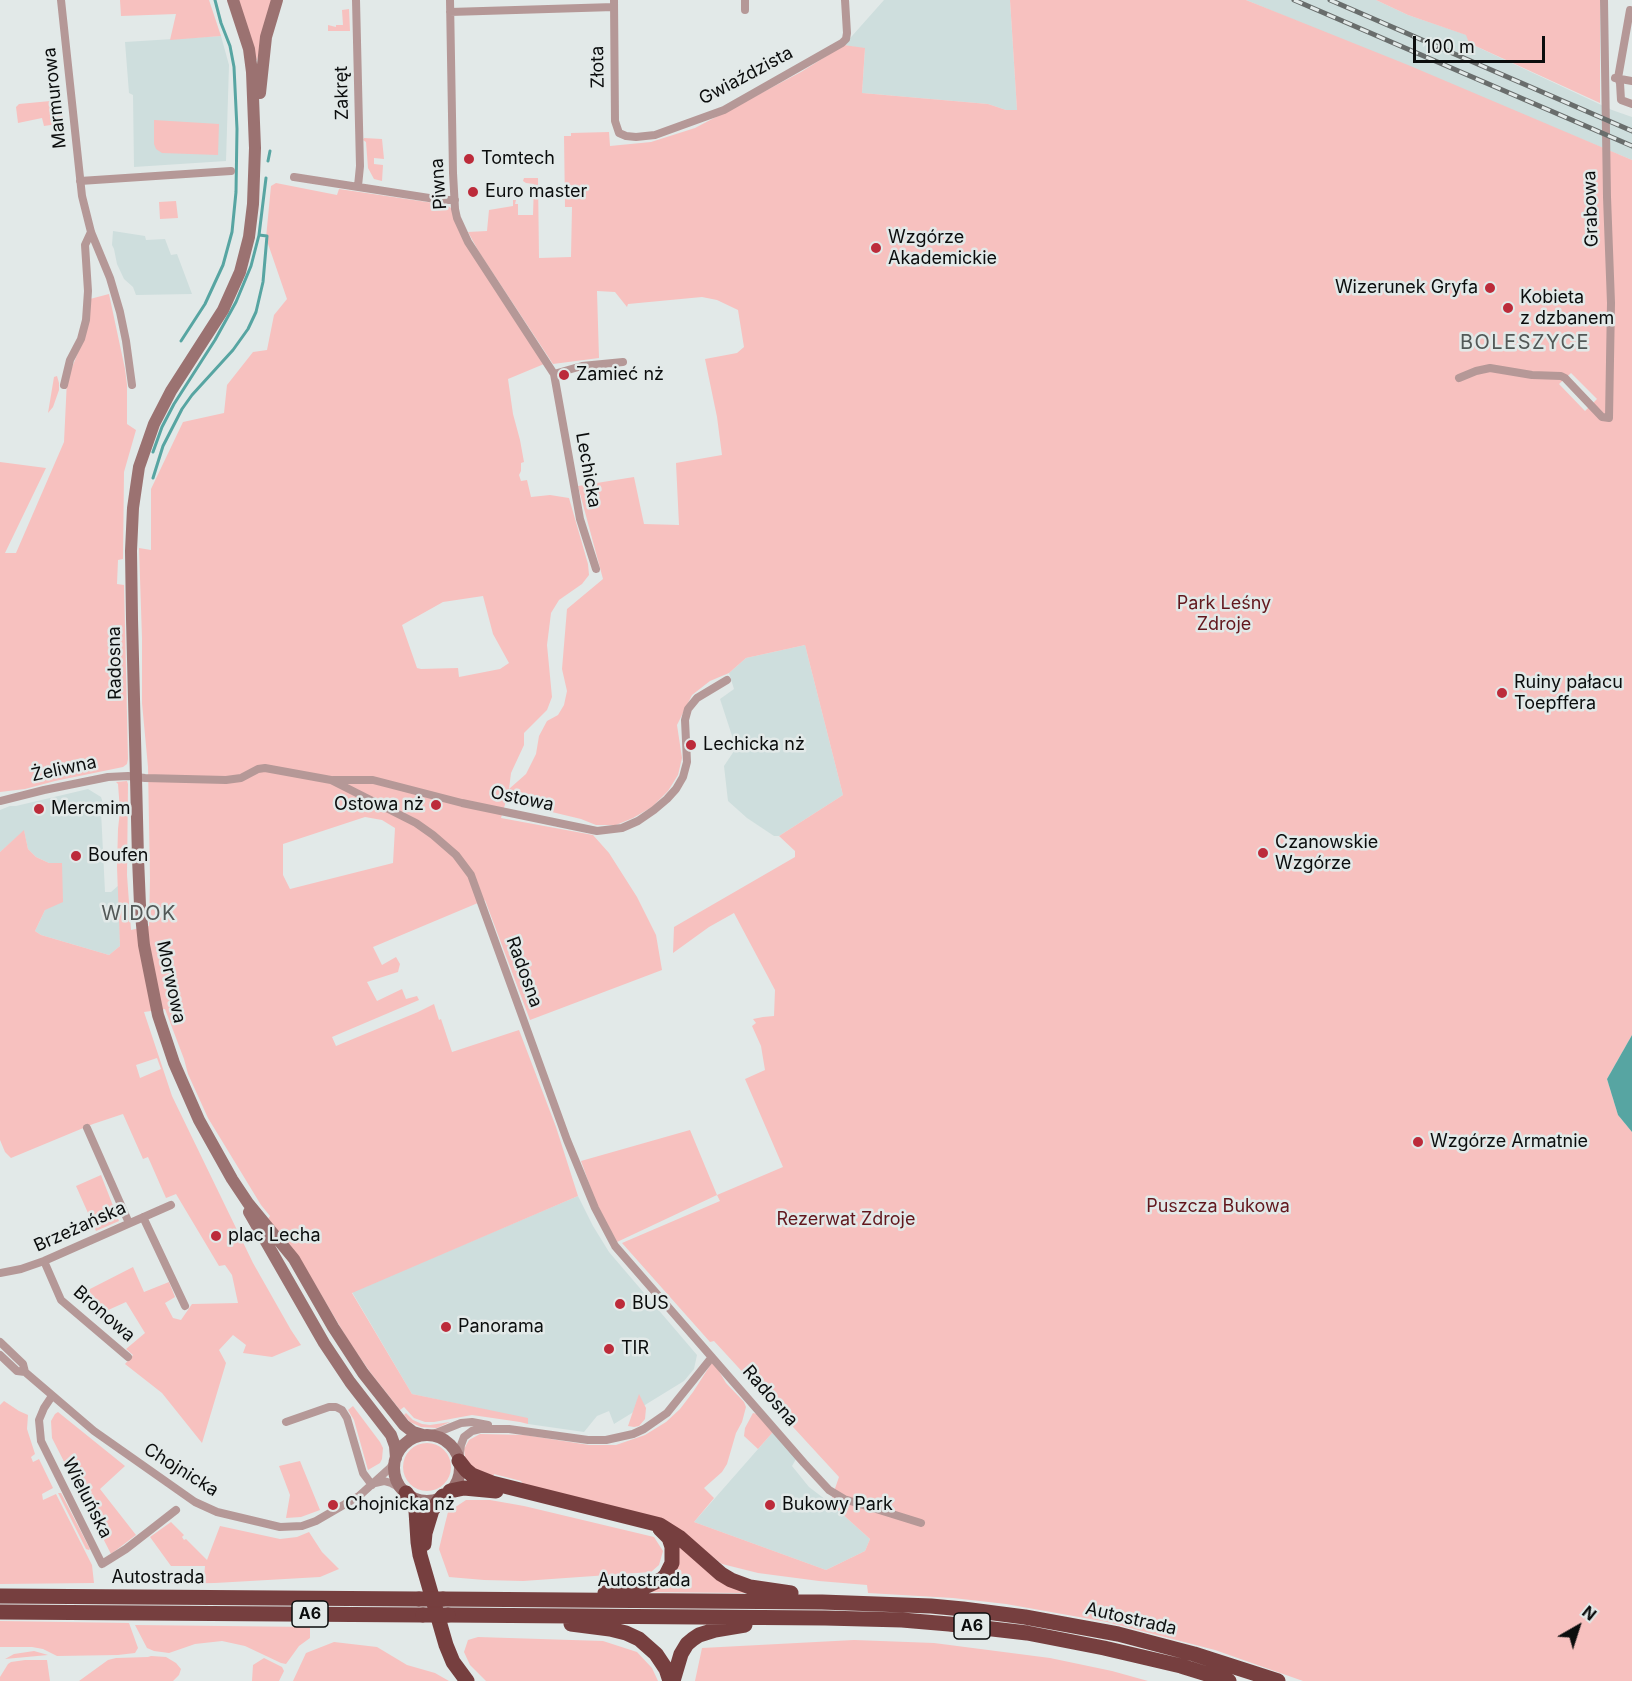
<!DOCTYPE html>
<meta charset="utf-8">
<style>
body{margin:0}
#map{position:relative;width:1632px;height:1681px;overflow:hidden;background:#e2e9e8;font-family:Inter,sans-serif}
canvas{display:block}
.north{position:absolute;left:1548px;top:1597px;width:60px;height:60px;-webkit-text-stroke:4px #e2e9e8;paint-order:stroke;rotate:39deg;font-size:16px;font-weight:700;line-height:24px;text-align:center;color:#0b0d0d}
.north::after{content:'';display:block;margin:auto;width:21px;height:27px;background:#0b0d0d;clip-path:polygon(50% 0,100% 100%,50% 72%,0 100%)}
.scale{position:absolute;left:1413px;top:36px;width:132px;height:27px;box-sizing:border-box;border:3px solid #0b0d0d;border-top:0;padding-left:8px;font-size:18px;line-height:21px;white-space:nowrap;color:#0b0d0d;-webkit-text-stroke:4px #e2e9e8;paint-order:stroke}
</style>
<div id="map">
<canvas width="1632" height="1681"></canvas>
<div class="north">N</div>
<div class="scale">100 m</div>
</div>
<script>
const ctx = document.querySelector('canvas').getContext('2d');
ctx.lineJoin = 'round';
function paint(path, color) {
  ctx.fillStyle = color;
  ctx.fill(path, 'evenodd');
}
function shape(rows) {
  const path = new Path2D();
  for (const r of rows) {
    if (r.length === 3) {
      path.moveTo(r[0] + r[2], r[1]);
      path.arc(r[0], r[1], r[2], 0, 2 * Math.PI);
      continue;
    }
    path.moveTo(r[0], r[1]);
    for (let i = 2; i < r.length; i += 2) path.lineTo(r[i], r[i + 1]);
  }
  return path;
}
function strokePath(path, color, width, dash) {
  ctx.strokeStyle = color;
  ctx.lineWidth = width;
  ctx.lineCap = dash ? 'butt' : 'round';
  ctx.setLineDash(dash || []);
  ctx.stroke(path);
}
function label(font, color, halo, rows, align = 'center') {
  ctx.font = font + ' Inter,sans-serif';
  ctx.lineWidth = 5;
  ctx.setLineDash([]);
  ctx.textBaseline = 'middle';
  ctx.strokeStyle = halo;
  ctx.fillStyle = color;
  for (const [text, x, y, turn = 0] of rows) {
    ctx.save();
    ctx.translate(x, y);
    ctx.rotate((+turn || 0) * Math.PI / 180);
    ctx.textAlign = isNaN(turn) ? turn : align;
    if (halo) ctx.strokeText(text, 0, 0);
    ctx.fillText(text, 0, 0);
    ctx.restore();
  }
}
paint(shape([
 [884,0,1010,0,1017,110,1006,110,988,104,862,93,865,49,844,45],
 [1246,0,1376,0,1408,15,1467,35,1469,43,1612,110,1632,117,1632,160],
 [221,36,229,65,226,161,134,167,133,95,129,93,125,42],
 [113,231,145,236,146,240,165,239,171,255,177,254,192,294,136,295,133,287,124,279,117,264,114,249,112,245],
 [805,645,843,795,779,836,774,836,747,818,728,801,724,766,736,748,720,699,734,689,729,673,746,658],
 [88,789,101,797,103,803,103,810,101,811,105,892,111,892,119,885,120,946,109,955,41,935,35,931,45,910,49,863,36,857,28,849,24,831,0,852,0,810,10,806,16,806],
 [578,1196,593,1226,609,1252,697,1355,694,1369,684,1381,614,1424,609,1411,597,1416,584,1432,528,1424,528,1419,412,1394,352,1292],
 [773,1432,796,1459,792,1466,809,1487,830,1503,870,1539,865,1551,826,1570,694,1522]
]), '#cededd');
paint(shape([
 [120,0,209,0,221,36,170,40,176,14,121,16],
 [238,0,272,0,257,60,256,60],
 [1010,0,1246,0,1408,65,1632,160,1632,1035,1607,1079,1618,1115,1632,1132,1632,1681,1303,1681,1215,1650,1107,1622,1006,1604,953,1598,868,1593,867,1585,819,1581,758,1573,722,1564,667,1522,526,1488,521,1481,494,1474,492,1479,477,1473,465,1458,464,1449,469,1440,480,1434,525,1435,589,1445,616,1445,645,1435,666,1422,680,1409,693,1392,713,1361,726,1383,744,1402,746,1407,742,1422,736,1433,727,1464,722,1472,704,1488,714,1498,694,1522,826,1570,865,1551,870,1539,830,1503,839,1477,714,1341,710,1342,622,1243,720,1201,717,1195,617,1242,596,1203,581,1161,690,1130,717,1195,783,1167,745,1079,765,1070,761,1046,752,1026,756,1023,753,1019,763,1017,774,1016,775,990,734,913,709,927,673,953,674,927,795,857,795,851,779,836,843,795,805,645,746,658,729,673,710,681,692,695,677,725,682,758,678,775,668,791,652,807,633,818,616,825,596,825,581,819,506,801,501,818,593,835,609,853,637,897,656,935,662,970,530,1020,485,900,373,947,382,965,396,957,400,964,398,972,367,982,377,1001,402,989,406,999,417,996,419,1000,332,1037,336,1046,418,1012,434,1004,439,1020,441,1019,452,1052,519,1030,556,1127,578,1196,352,1293,412,1394,528,1418,528,1424,520,1422,472,1415,434,1422,425,1422,414,1418,404,1407,400,1410,370,1372,348,1340,300,1259,268,1219,270,1216,261,1205,208,1118,188,1074,184,1059,165,1009,144,1012,172,1096,253,1263,291,1330,301,1345,272,1357,243,1353,246,1345,233,1335,219,1350,226,1363,202,1443,162,1393,125,1364,133,1355,126,1349,145,1333,126,1302,106,1311,88,1290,133,1267,144,1292,169,1282,175,1297,165,1303,173,1318,181,1320,192,1304,238,1303,232,1275,225,1265,219,1266,176,1194,166,1198,148,1157,143,1159,123,1114,93,1124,11,1158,5,1152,0,1140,0,852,24,830,28,849,36,857,49,863,62,863,63,902,45,910,35,931,41,935,109,955,120,946,117,867,118,829,120,811,118,784,116,782,127,781,128,784,127,875,131,930,149,926,150,878,148,767,142,703,142,638,139,548,151,550,151,489,183,422,224,413,227,385,253,352,267,350,274,315,287,299,266,238,271,186,276,183,337,195,339,189,447,205,451,208,544,364,508,379,513,414,520,440,524,462,521,463,521,471,519,475,521,481,527,480,531,497,550,495,569,498,588,564,589,575,582,584,559,600,551,613,547,645,552,697,547,710,524,733,524,745,511,773,509,789,526,774,536,754,539,736,547,721,558,715,564,705,567,691,562,669,567,609,603,579,578,486,634,477,644,524,679,525,676,463,722,455,717,417,705,359,737,353,744,347,738,310,717,300,702,297,628,304,627,307,615,292,597,291,599,358,553,364,479,252,468,232,487,231,489,210,513,206,513,200,516,200,515,204,518,204,518,215,533,215,534,184,526,183,523,181,524,178,538,178,539,258,571,257,572,207,565,207,564,136,571,136,571,133,609,132,610,146,651,142,695,128,801,72,844,45,865,48,862,93,988,104,1006,110,1017,110],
 [1571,373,1597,399,1585,411,1559,384],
 [483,596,493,634,509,663,500,669,459,677,458,668,421,669,417,668,402,625,443,602],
 [365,817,382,820,395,828,393,863,290,889,283,875,283,844],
 [157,1058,161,1069,140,1078,136,1065],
 [1376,0,1600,0,1600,103,1469,43,1466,35,1408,15],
 [349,9,350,31,328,31,328,25,336,27,336,25,343,25,342,10],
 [61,100,64,123,44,126,42,118,18,123,16,107,19,104],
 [154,120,219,124,218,155,162,153,156,149,154,144],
 [364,138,382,139,384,159,374,158,374,164,383,165,382,181,374,179,368,168,366,142,363,140],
 [176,201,178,218,160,219,159,202],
 [109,294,125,369,127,385,127,424,136,430,124,472,123,559,118,560,117,584,124,585,128,759,127,764,123,767,55,781,25,789,0,792,0,462,46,468,5,553,16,553,64,442,67,380,85,335,90,299],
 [57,376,59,383,59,390,53,407,48,413,54,377],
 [101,1175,119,1221,96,1231,76,1186],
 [639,1394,646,1408,645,1419,639,1426,634,1427,628,1426],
 [4,1401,19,1411,28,1415,27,1429,35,1454,31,1457,33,1462,39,1459,53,1488,42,1494,43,1500,56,1494,92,1565,94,1583,0,1584,0,1405],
 [353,1406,380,1442,383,1448,382,1459,380,1463,368,1470,354,1420,348,1410],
 [58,1412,125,1466,100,1489,136,1535,111,1554,52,1438,51,1421,55,1414],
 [406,1413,413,1420,422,1424,430,1425,450,1422,437,1428,421,1427,410,1422,404,1415],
 [753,1413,757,1414,773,1432,758,1449,744,1436,745,1428],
 [427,1467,24],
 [300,1461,320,1510,301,1517,286,1518,290,1495,279,1466],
 [58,1493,61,1493,90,1549,89,1550,86,1549],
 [466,1500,490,1500,524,1506,654,1537,663,1551,659,1565,651,1572,523,1581,484,1580,449,1577,439,1549,445,1524,448,1512],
 [171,1522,184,1535,182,1537,184,1540,186,1539,207,1560,220,1526,280,1539,297,1537,309,1532,322,1552,339,1569,320,1577,215,1583,156,1584,159,1579,204,1577,205,1566,171,1566,150,1537],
 [679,1546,747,1593,646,1592],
 [0,1621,129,1623,138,1648,135,1653,118,1655,57,1656,43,1649,32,1647,0,1647],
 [135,1625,310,1627,310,1638,299,1646,286,1664,281,1663,245,1646,222,1641,195,1644,169,1653,154,1651,147,1648],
 [478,1637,603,1641,637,1652,652,1668,658,1681,486,1681,470,1665,464,1652,468,1640],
 [854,1640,934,1643,1050,1658,1112,1671,1148,1681,695,1681,702,1648],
 [334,1642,377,1647,407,1665,435,1673,449,1681,293,1681,306,1653],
 [34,1651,48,1655,5,1659,14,1654],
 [151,1656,166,1657,176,1663,181,1669,179,1675,173,1681,79,1681,108,1660,116,1658,148,1657],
 [264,1658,282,1667,284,1671,279,1681,252,1681,253,1665],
 [25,1660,47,1660,50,1681,0,1681,0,1677,8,1664,11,1662]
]), '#f7c1bf');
paint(shape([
 [1632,1035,1632,1132,1618,1115,1607,1079]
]), '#57a5a2');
strokePath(shape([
 [268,161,270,151],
 [181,341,205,304,223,265,232,232,236,192,237,129,234,67,230,46,221,23,215,0],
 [153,452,162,427,174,404,215,340,236,302,251,266,259,235],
 [153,478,163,446,182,409,192,395,233,350,248,329,256,312,263,282,267,236,259,235,266,178]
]), '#57a5a2', 3);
strokePath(shape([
 [61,0,82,196,91,232,110,278,120,312,126,341,132,385],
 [356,0,360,166,358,186],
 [450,0,453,173,455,209,457,218,468,242,554,374,580,519,596,569],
 [614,0,615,121,619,133,626,136,636,137,655,135,724,110,842,43,846,39,847,33,845,0],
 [745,0,745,10],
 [1630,10,1618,78,1620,83,1621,100,1632,104],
 [450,12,614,7],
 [1615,78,1632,81],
 [294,177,442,200,455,200],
 [80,181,231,171],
 [554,374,582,366,623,362],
 [1459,378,1476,371,1490,368,1532,375,1561,376,1565,378,1602,417,1609,418,1611,303,1607,197,1604,0],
 [64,385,70,360,81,339,86,320,88,291,85,245,91,232],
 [333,780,373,780,462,803,597,831,622,828,638,821,654,810,667,799,676,789,683,777,687,762,685,720,688,709,697,698,727,680],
 [0,801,44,790,108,777,128,776,145,778,226,780,241,778,258,769,265,768,331,780,416,823,433,835,456,855,471,875,567,1140,595,1208,615,1246,804,1463,829,1490,844,1499,921,1523],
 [87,1128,129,1223],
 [143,1217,185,1306],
 [44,1261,61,1300,128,1357],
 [0,1273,21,1269,44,1261,171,1205],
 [0,1342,23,1364,25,1372,94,1431,195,1502,217,1512,280,1527,302,1526,316,1521,359,1496,390,1468,395,1460],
 [0,1355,17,1371,25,1372],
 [52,1396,44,1408,39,1420,41,1441,102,1564,126,1549,176,1510],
 [286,1422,329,1407,336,1407,342,1410,347,1418,363,1473,372,1485],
 [428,1435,436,1433,461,1423,472,1422,488,1425],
 [459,1460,461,1445,464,1437,472,1431,480,1429,509,1429,588,1440,606,1440,633,1434,644,1429,667,1413,712,1357],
 [375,1483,384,1481,391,1483,404,1490]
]), '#b59897', 8);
strokePath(shape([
 [233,0,249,49,252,72,255,148,253,204,249,237,240,272,223,310,171,391,154,424,139,467,133,508,131,551,132,619,138,858,140,905,144,945,158,1015,174,1063,199,1120,232,1179,248,1203,294,1259,333,1327,363,1373,404,1425,413,1432,423,1435],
 [260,93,266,37,277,0],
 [249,1212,324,1343,350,1382,391,1435,395,1446,396,1458],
 [427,1468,33]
]), '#9b7271', 12);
strokePath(shape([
 [459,1461,466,1470,472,1475,492,1483,660,1525,679,1537,721,1574,731,1580,750,1587,791,1593],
 [450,1491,464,1488,496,1491],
 [406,1493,414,1504,416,1511,418,1542,420,1555,446,1645,453,1662,467,1681],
 [424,1544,425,1533,432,1510,443,1496],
 [605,1593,647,1586,662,1579,666,1575,672,1563,672,1547,669,1538,660,1529],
 [0,1596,419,1599],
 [443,1599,822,1602,931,1606,963,1609,1025,1617,1118,1634,1194,1654,1278,1681],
 [0,1612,423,1615],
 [448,1615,825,1618,902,1620,949,1624,1027,1633,1104,1648,1181,1666,1229,1681],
 [571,1624,610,1629,626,1633,639,1639,656,1654,666,1669,670,1681],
 [673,1681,681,1654,687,1644,693,1639,699,1635,715,1630,745,1625]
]), '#763f3f', 15);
const rail = shape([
 [1294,0,1632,146],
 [1330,0,1632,131]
]);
strokePath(rail, '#696d6c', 5);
strokePath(rail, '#e2e9e8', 3, [9]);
strokePath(shape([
 [419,1599,443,1599],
 [423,1615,448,1615]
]), '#763f3f', 15);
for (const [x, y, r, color] of [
 [469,159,6,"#bc2b3a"],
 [473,192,6,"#bc2b3a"],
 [876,248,6,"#bc2b3a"],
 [1490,288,6,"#bc2b3a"],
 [1508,308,6,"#bc2b3a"],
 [564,375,6,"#bc2b3a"],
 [1502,693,6,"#bc2b3a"],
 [691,745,6,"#bc2b3a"],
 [436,805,6,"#bc2b3a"],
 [39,809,6,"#bc2b3a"],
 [1263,853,6,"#bc2b3a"],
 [76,856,6,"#bc2b3a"],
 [1418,1142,6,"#bc2b3a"],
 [216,1236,6,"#bc2b3a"],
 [620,1304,6,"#bc2b3a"],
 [446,1327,6,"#bc2b3a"],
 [609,1349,6,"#bc2b3a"],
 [333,1505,6,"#bc2b3a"],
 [770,1505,6,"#bc2b3a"]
]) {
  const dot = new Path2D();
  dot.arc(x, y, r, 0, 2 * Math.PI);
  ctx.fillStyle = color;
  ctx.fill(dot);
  strokePath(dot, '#e2e9e8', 2);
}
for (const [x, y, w] of [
 [310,1614,36],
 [972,1626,36]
]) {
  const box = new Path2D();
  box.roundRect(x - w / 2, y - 13, w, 26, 4.5);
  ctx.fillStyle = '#e2e9e8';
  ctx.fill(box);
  strokePath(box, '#0b0d0d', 1.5);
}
label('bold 16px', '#0b0d0d', null, [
 ["A6",310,1614],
 ["A6",972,1626]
]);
label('18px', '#0b0d0d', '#e2e9e8', [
 ["Złota",598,67,-91],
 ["Gwiaździsta",746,76,-28],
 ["Zakręt",342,93,-91],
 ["Marmurowa",55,98,-96],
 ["Piwna",439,184,-94],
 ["Grabowa",1591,209,-92],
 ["Lechicka",588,470,80],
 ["Radosna",115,663,-91],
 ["Żeliwna",64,769,-12],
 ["Ostowa",522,799,12],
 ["Radosna",524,972,70],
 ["Morwowa",171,982,78],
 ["Brzeżańska",80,1227,-24],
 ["Bronowa",104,1314,41],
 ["Radosna",770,1396,49],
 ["Chojnicka",181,1470,32],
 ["Wieluńska",87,1498,63],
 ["Autostrada",158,1578],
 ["Autostrada",644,1581],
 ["Autostrada",1131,1619,13]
]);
label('18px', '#0b0d0d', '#e2e9e8', [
 ["Tomtech",481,159],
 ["Euro master",485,192],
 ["Wzgórze",888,238],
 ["Akademickie",888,259],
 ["Wizerunek Gryfa",1478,288,"right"],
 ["Kobieta",1520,298],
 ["z dzbanem",1520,319],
 ["Zamieć nż",576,375],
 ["Ruiny pałacu",1514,683],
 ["Toepffera",1514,704],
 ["Lechicka nż",703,745],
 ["Ostowa nż",424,805,"right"],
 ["Mercmim",51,809],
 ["Czanowskie",1275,843],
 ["Wzgórze",1275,864],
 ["Boufen",88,856],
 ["Wzgórze Armatnie",1430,1142],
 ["plac Lecha",228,1236],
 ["BUS",632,1304],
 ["Panorama",458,1327],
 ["TIR",621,1349],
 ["Chojnicka nż",345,1505],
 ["Bukowy Park",782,1505]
], 'left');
label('18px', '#62171d', '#e2e9e8', [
 ["Park Leśny",1224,604],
 ["Zdroje",1224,625],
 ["Puszcza Bukowa",1218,1207],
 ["Rezerwat Zdroje",846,1220]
]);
ctx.letterSpacing = '1.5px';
label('20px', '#525857', '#e2e9e8', [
 ["BOLESZYCE",1525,343],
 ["WIDOK",139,914]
]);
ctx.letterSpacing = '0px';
</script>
